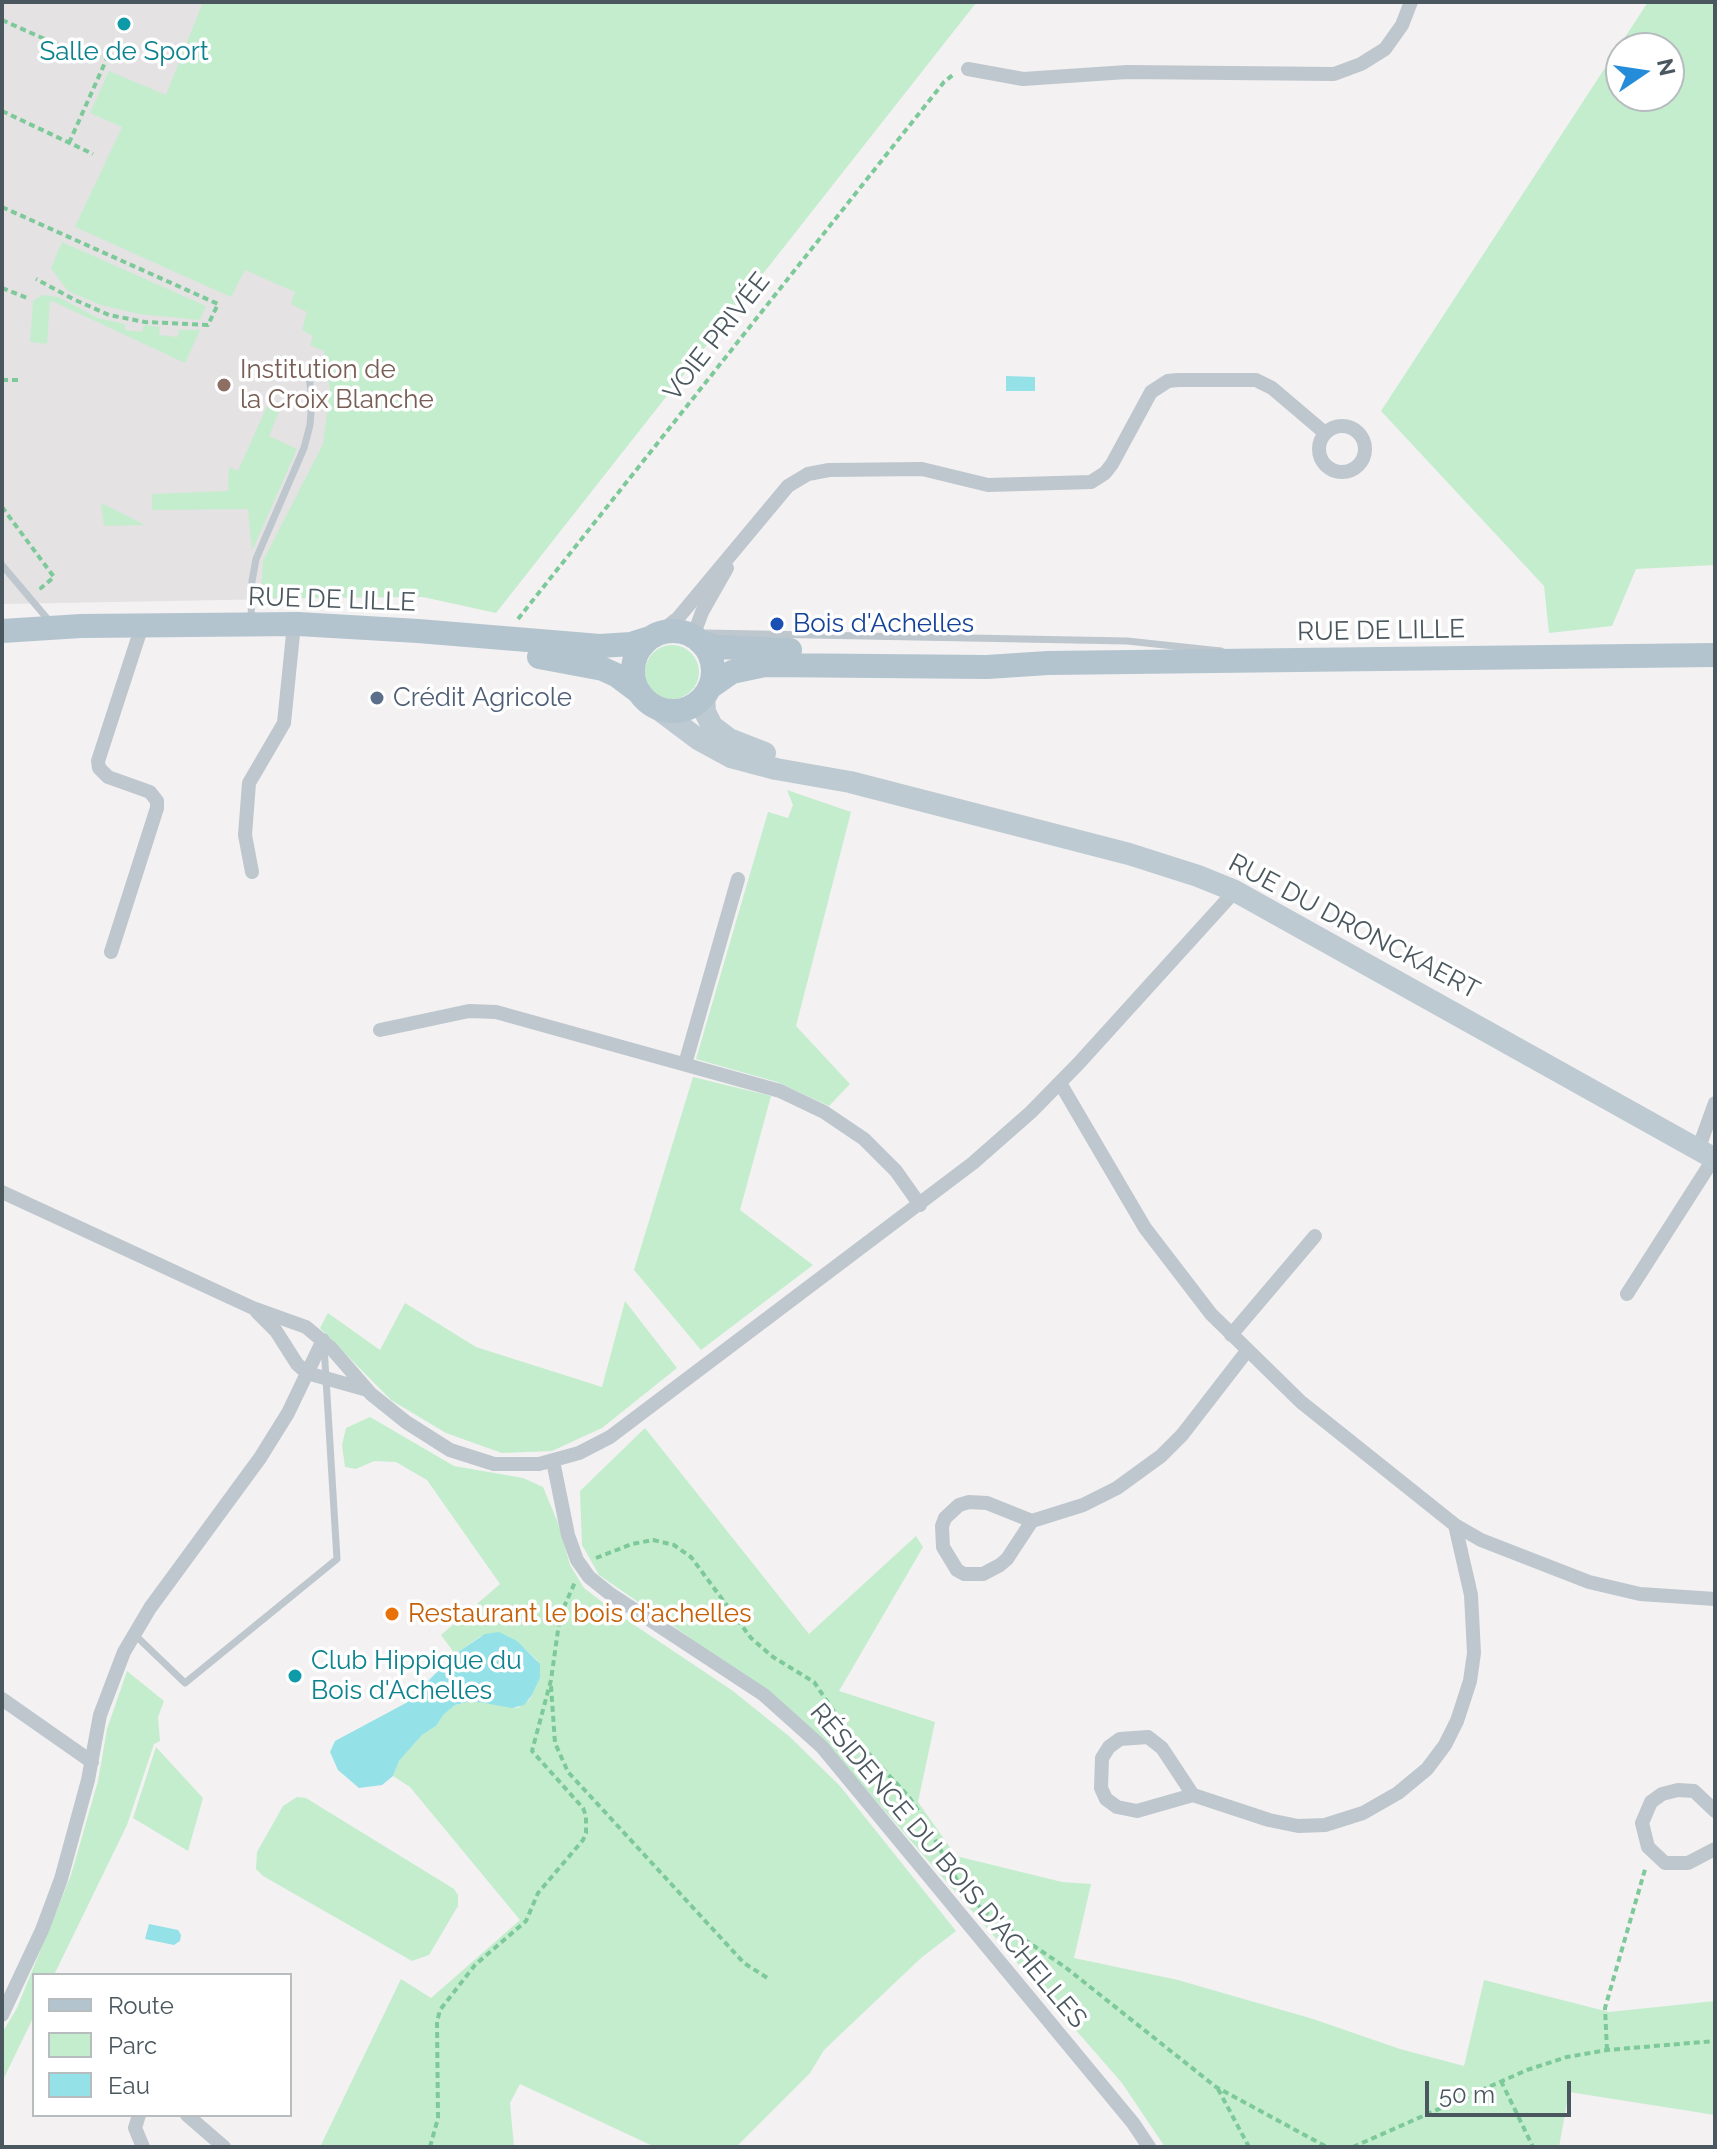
<!DOCTYPE html>
<meta charset="utf-8">
<style>
body{margin:0}
#map{position:relative;width:1717px;height:2149px;overflow:hidden;background:#f3f1f2;font-family:Raleway,sans-serif}
canvas{display:block}
.frame{position:absolute;inset:0;border:4px solid #4a575e;pointer-events:none}
.legend{position:absolute;left:32px;top:1973px;width:260px;height:144px;box-sizing:border-box;background:#fff;border:2px solid #b7bcbf;margin:0;padding:10px 14px;list-style:none;font-size:24px;color:#4a575e}
.legend li{display:flex;align-items:center;gap:16px;height:40px}
.legend b{width:40px;border:2px solid #b7bcbf}
.north{position:absolute;left:1605px;top:32px;width:80px;height:80px;box-sizing:border-box;background:#fff;border:2px solid #b7bcbf;border-radius:50%;rotate:77deg;font-size:22px;font-weight:700;line-height:32px;text-align:center;color:#4a575e}
.north::after{content:'';display:block;margin:auto;width:28px;height:36px;background:#258cd9;clip-path:polygon(50% 0,100% 100%,50% 72%,0 100%)}
.scale{position:absolute;left:1425px;top:2081px;width:146px;height:36px;box-sizing:border-box;border:4px solid #4a575e;border-top:0;padding-left:10px;font-size:24px;line-height:28px;white-space:nowrap;color:#4a575e;-webkit-text-stroke:6px #fff;paint-order:stroke}
</style>
<div id="map">
<canvas width="1717" height="2149"></canvas>
<div class="frame"></div>
<ul class="legend">
<li><b style="height:10px;background:#b3c4ce"></b>Route</li>
<li><b style="height:22px;background:#c4edce"></b>Parc</li>
<li><b style="height:22px;background:#94e1e7"></b>Eau</li>
</ul>
<div class="north">N</div>
<div class="scale">50 m</div>
</div>
<script>
const ctx = document.querySelector('canvas').getContext('2d');
ctx.lineJoin = 'round';
function paint(path, color) {
  ctx.fillStyle = color;
  ctx.fill(path, 'evenodd');
}
function shape(rows) {
  const path = new Path2D();
  for (const r of rows) {
    if (r.length === 3) {
      path.moveTo(r[0] + r[2], r[1]);
      path.arc(r[0], r[1], r[2], 0, 2 * Math.PI);
      continue;
    }
    path.moveTo(r[0], r[1]);
    for (let i = 2; i < r.length; i += 2) path.lineTo(r[i], r[i + 1]);
  }
  return path;
}
function strokePath(path, color, width, dash) {
  ctx.strokeStyle = color;
  ctx.lineWidth = width;
  ctx.lineCap = dash ? 'butt' : 'round';
  ctx.setLineDash(dash || []);
  ctx.stroke(path);
}
function label(font, color, halo, rows, align = 'center') {
  ctx.font = font + ' Raleway,sans-serif';
  ctx.lineWidth = 7;
  ctx.setLineDash([]);
  ctx.textBaseline = 'middle';
  ctx.strokeStyle = halo;
  ctx.fillStyle = color;
  for (const [text, x, y, turn = 0] of rows) {
    ctx.save();
    ctx.translate(x, y);
    ctx.rotate((+turn || 0) * Math.PI / 180);
    ctx.textAlign = isNaN(turn) ? turn : align;
    if (halo) ctx.strokeText(text, 0, 0);
    ctx.fillText(text, 0, 0);
    ctx.restore();
  }
}
paint(shape([
 [2,2,358,2,389,597,2,604]
]), '#e4e2e3');
paint(shape([
 [203,2,974,2,976,3,496,613,423,597,261,598,263,561,323,444,330,390,324,351,310,345,313,336,302,330,307,312,291,304,295,292,245,270,231,297,75,227,122,127,90,113,109,71,166,95],
 [1648,2,1715,2,1715,565,1636,569,1612,626,1549,633,1544,586,1381,411],
 [1621,48,1669,48,1669,96,1621,96],
 [62,242,206,306,200,320,139,314,101,305,68,291,51,268],
 [42,295,58,297,98,318,125,324,125,330,142,332,144,325,160,327,159,335,178,337,179,330,200,330,185,363,50,300,47,344,30,342,33,301],
 [268,404,280,409,269,436,297,449,252,551,248,509,152,510,152,494,228,491,229,467,238,471],
 [101,503,145,525,104,526],
 [672,672,27],
 [787,790,851,812,796,1026,850,1084,829,1106,777,1082,696,1059,768,812,788,818,793,805],
 [693,1077,771,1096,740,1210,813,1265,701,1350,634,1270],
 [625,1301,677,1368,602,1428,552,1451,502,1453,446,1433,391,1400,320,1328,328,1313,380,1350,405,1303,476,1347,602,1387],
 [370,1417,454,1466,523,1478,543,1487,558,1523,570,1565,584,1588,618,1614,733,1691,790,1737,840,1786,956,1931,921,1958,824,2050,810,2073,736,2147,655,2147,520,2084,510,2103,514,2147,320,2147,401,1979,431,1998,520,1920,410,1787,393,1776,399,1761,422,1735,436,1726,446,1711,455,1705,473,1701,518,1708,530,1699,540,1678,537,1660,524,1648,481,1636,455,1654,441,1635,500,1584,427,1480,396,1462,374,1461,356,1469,345,1467,342,1445,346,1428],
 [645,1428,809,1634,916,1536,923,1547,839,1691,935,1722,918,1802,956,1856,1062,1882,1091,1884,1074,1958,1178,1980,1313,2019,1400,2049,1464,2066,1484,1980,1609,2012,1715,2001,1715,2115,1569,2092,1559,2147,1165,2147,1122,2083,863,1786,686,1635,599,1575,582,1545,580,1491],
 [127,1671,164,1701,158,1717,160,1741,154,1744,127,1825,54,1975,34,1975,34,2016,2,2082,2,2033,17,2008,71,1875,98,1781,107,1729],
 [156,1747,203,1798,188,1851,133,1818],
 [297,1797,306,1798,454,1889,458,1895,458,1906,429,1955,412,1961,263,1876,256,1869,257,1852,283,1806]
]), '#c4edce');
paint(shape([
 [1006,376,1035,377,1035,391,1006,391],
 [499,1632,517,1641,540,1664,540,1678,532,1695,524,1705,512,1708,473,1701,455,1705,444,1714,436,1726,422,1735,399,1761,393,1776,382,1785,359,1788,338,1770,330,1752,335,1741,406,1703,455,1654,485,1634],
 [149,1924,178,1930,181,1935,180,1941,174,1945,145,1939]
]), '#94e1e7');
strokePath(shape([
 [2,20,67,49,107,58],
 [2,111,93,154],
 [69,143,112,47],
 [2,207,218,304,208,325,145,322,109,315,73,299,36,279],
 [2,288,27,298],
 [2,380,22,380],
 [2,507,54,577,41,588,44,592],
 [518,619,944,82,954,74],
 [596,1558,632,1544,653,1540,674,1545,691,1557,751,1638,773,1657,814,1682,846,1729,909,1797,925,1821,959,1884],
 [551,1686,555,1743,568,1772,744,1963,769,1979],
 [969,1897,991,1917,1065,1967,1216,2087,1327,2147],
 [1607,2050,1605,2008,1646,1866],
 [1501,2081,1533,2147],
 [1218,2089,1249,2147],
 [430,2147,438,2118,437,2022,440,2010,475,1965,526,1921,538,1893,583,1840,586,1833,586,1816,583,1808,532,1751,551,1680,560,1616,575,1582],
 [1353,2147,1527,2070,1567,2057,1607,2050,1715,2041]
]), '#7ec99a', 4, [6, 4]);
strokePath(shape([
 [2,565,51,623],
 [251,622,252,581,256,559,304,448,310,425,312,399,309,377],
 [706,633,1127,641,1221,651],
 [135,1635,185,1683,337,1559,324,1346]
]), '#bec7cd', 7);
strokePath(shape([
 [968,69,1023,79,1127,72,1334,74,1361,64,1385,49,1402,25,1411,2],
 [1342,449,23],
 [659,633,678,618,788,486,808,474,829,470,922,469,988,485,1091,482,1105,473,1112,464,1151,392,1168,381,1178,380,1256,380,1272,388,1325,433],
 [693,637,702,612,727,568],
 [252,872,245,835,249,783,284,723,293,634],
 [111,952,157,808,157,801,150,792,108,777,99,768,98,761,139,635],
 [380,1030,469,1011,496,1012,780,1091,824,1112,864,1139,896,1171,920,1205],
 [685,1064,738,879],
 [1060,1083,1145,1228,1211,1314,1301,1402,1455,1525,1481,1540,1589,1582,1640,1594,1715,1599],
 [1698,1150,1715,1103],
 [2,1192,253,1308,306,1327,331,1348,371,1394,406,1422,450,1450,494,1464,539,1464,579,1453,610,1437,973,1163,1031,1112,1079,1063,1235,891],
 [1627,1294,1714,1158],
 [257,1312,276,1331,297,1364,307,1373,364,1389],
 [1231,1335,1315,1236],
 [553,1461,568,1535,577,1560,589,1577,609,1593,764,1695,822,1747,1133,2123,1149,2147],
 [1032,1521,1007,1559,1000,1565,983,1574,964,1574,957,1570,943,1547,942,1526,945,1518,959,1505,969,1502,987,1503,1032,1521,1083,1505,1117,1488,1161,1456,1182,1435,1247,1351],
 [2,1699,92,1762],
 [1193,1795,1137,1811,1117,1807,1106,1799,1101,1788,1102,1758,1109,1747,1120,1739,1148,1737,1162,1748,1193,1795,1269,1820,1298,1826,1325,1825,1363,1813,1398,1793,1427,1769,1445,1745,1457,1721,1470,1681,1474,1653,1471,1595,1455,1525],
 [1715,1811,1694,1791,1678,1790,1662,1794,1651,1802,1642,1823,1648,1847,1665,1863,1688,1863,1715,1849],
 [2,2015,42,1930,61,1879,88,1780,100,1715,124,1652,150,1608,260,1458,288,1413,323,1340],
 [139,2115,135,2128,143,2147],
 [187,2115,224,2147]
]), '#bec7cd', 14);
strokePath(shape([
 [704,695,705,712,712,726,729,739,765,753],
 [654,706,698,739,731,757,776,769,850,782,1129,854,1198,876,1235,891,1715,1159]
]), '#becad1', 22);
strokePath(shape([
 [2,631,81,626,298,624,418,631,600,646,631,644,650,638],
 [673,671,40],
 [700,642,717,647,790,650],
 [539,657,603,669,616,675,640,693],
 [709,688,732,672,765,665,987,667,1048,663,1715,655]
]), '#b3c4ce', 24);
for (const [x, y, r, color] of [
 [124,24,8,"#0f9aa8"],
 [224,385,8,"#8d6e63"],
 [777,624,8,"#1a4fb4"],
 [377,698,8,"#5c6f8a"],
 [392,1614,8,"#e8710a"],
 [295,1676,8,"#0f9aa8"]
]) {
  const dot = new Path2D();
  dot.arc(x, y, r, 0, 2 * Math.PI);
  ctx.fillStyle = color;
  ctx.fill(dot);
  strokePath(dot, '#fff', 3);
}
label('26px', '#0d838f', '#fff', [
 ["Salle de Sport",124,52],
 ["Club Hippique du",311,1661,"left"],
 ["Bois d'Achelles",311,1691,"left"]
]);
label('26px', '#4a575e', '#fff', [
 ["VOIE PRIVÉE",717,337,-52],
 ["RUE DE LILLE",332,600,2],
 ["RUE DE LILLE",1381,631,-1],
 ["RUE DU DRONCKAERT",1354,927,28],
 ["RÉSIDENCE DU BOIS D'ACHELLES",948,1866,50]
]);
label('26px', '#785e54', '#fff', [
 ["Institution de",240,370],
 ["la Croix Blanche",240,400]
], 'left');
label('26px', '#164399', '#fff', [
 ["Bois d'Achelles",793,624]
], 'left');
label('26px', '#4e5e75', '#fff', [
 ["Crédit Agricole",393,698]
], 'left');
label('26px', '#c56008', '#fff', [
 ["Restaurant le bois d'achelles",408,1614]
], 'left');
</script>
